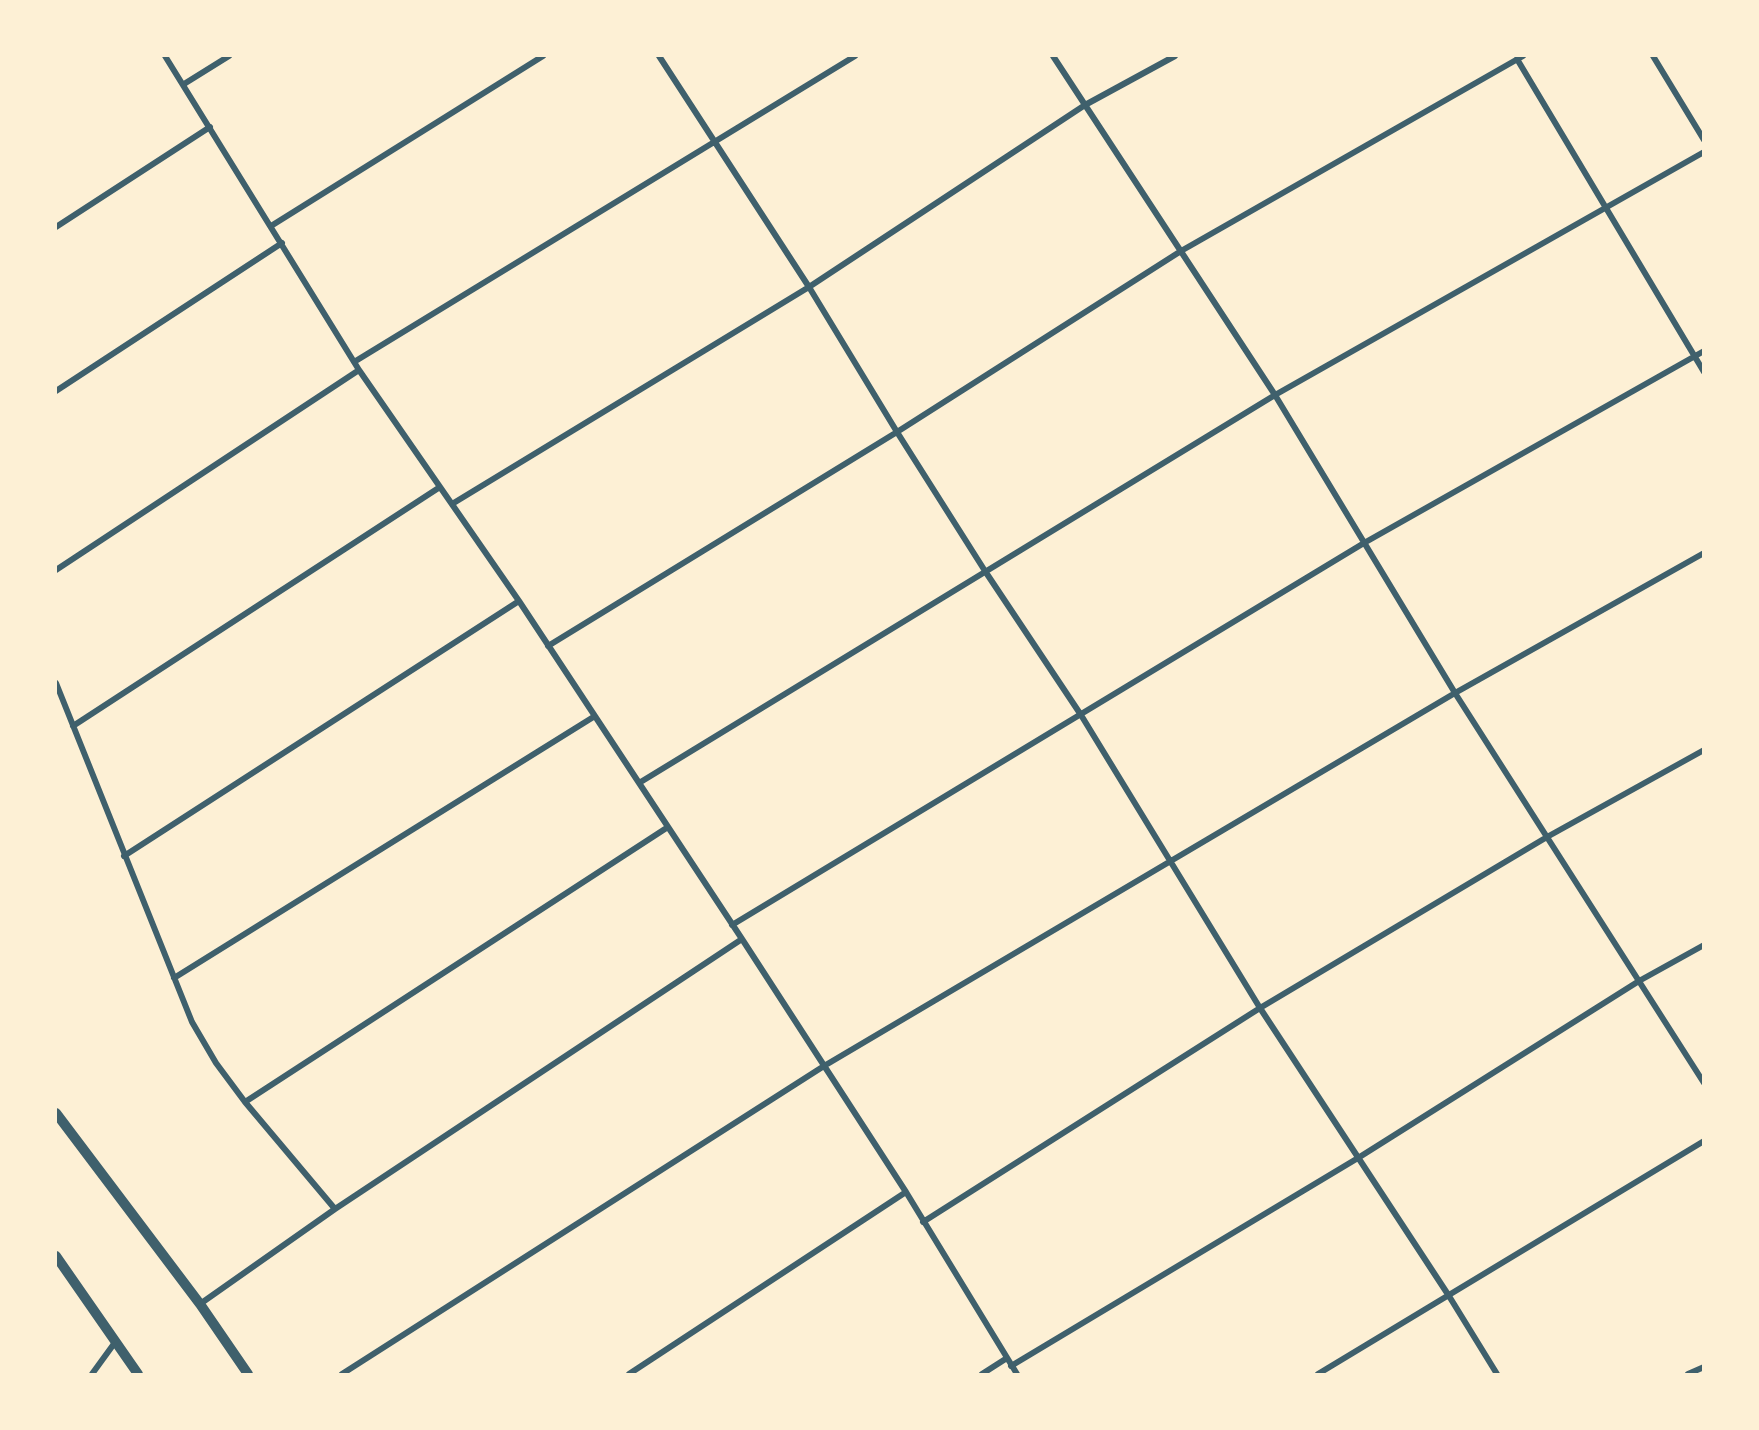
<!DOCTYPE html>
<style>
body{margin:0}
#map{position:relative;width:1759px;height:1430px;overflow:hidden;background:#fdf0d5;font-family:Mulish,sans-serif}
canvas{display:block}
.frame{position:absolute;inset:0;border:57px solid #fdf0d5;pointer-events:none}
</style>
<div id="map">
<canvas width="1759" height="1430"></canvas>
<div class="frame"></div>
</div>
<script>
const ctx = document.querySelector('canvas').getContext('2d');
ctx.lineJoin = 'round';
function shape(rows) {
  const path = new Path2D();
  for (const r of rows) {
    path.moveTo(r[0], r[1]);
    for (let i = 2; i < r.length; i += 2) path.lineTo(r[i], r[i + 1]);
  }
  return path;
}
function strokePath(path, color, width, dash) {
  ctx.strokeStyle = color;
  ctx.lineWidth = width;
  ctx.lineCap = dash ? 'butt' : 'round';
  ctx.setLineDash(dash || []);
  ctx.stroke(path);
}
strokePath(shape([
 [165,56,359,370,519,601,742,939,906,1192,1017,1374],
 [659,56,809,287,897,432,985,571,1081,715,1260,1008,1449,1296,1497,1374],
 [1053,56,1275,395,1455,693,1704,1083],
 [1653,56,1704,140],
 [1517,59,1704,372],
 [184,84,229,56],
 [271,226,543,56],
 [56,227,210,127],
 [354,362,855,56],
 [56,391,282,243],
 [452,504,809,287,1085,105,1175,56],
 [56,570,359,370],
 [548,646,897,432,1181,251,1523,56],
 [56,683,192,1022,216,1063,245,1102,335,1209],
 [73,726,440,487],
 [639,783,1275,395,1704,152],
 [124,856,519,601],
 [732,925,1364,543,1704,351],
 [174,978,595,716],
 [245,1102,668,827],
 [923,1222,1260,1008,1547,837,1704,750],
 [200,1304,335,1209,742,939],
 [1011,1366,1358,1158,1639,981,1704,945],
 [92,1374,116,1341],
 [342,1374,824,1066,1455,693,1704,553],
 [629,1374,906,1192],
 [982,1374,1007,1358],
 [1318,1374,1704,1141],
 [1688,1374,1704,1367]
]), '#3f606c', 6);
strokePath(shape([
 [56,1113,200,1304,248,1374],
 [56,1256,138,1374]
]), '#3f606c', 10);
</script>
